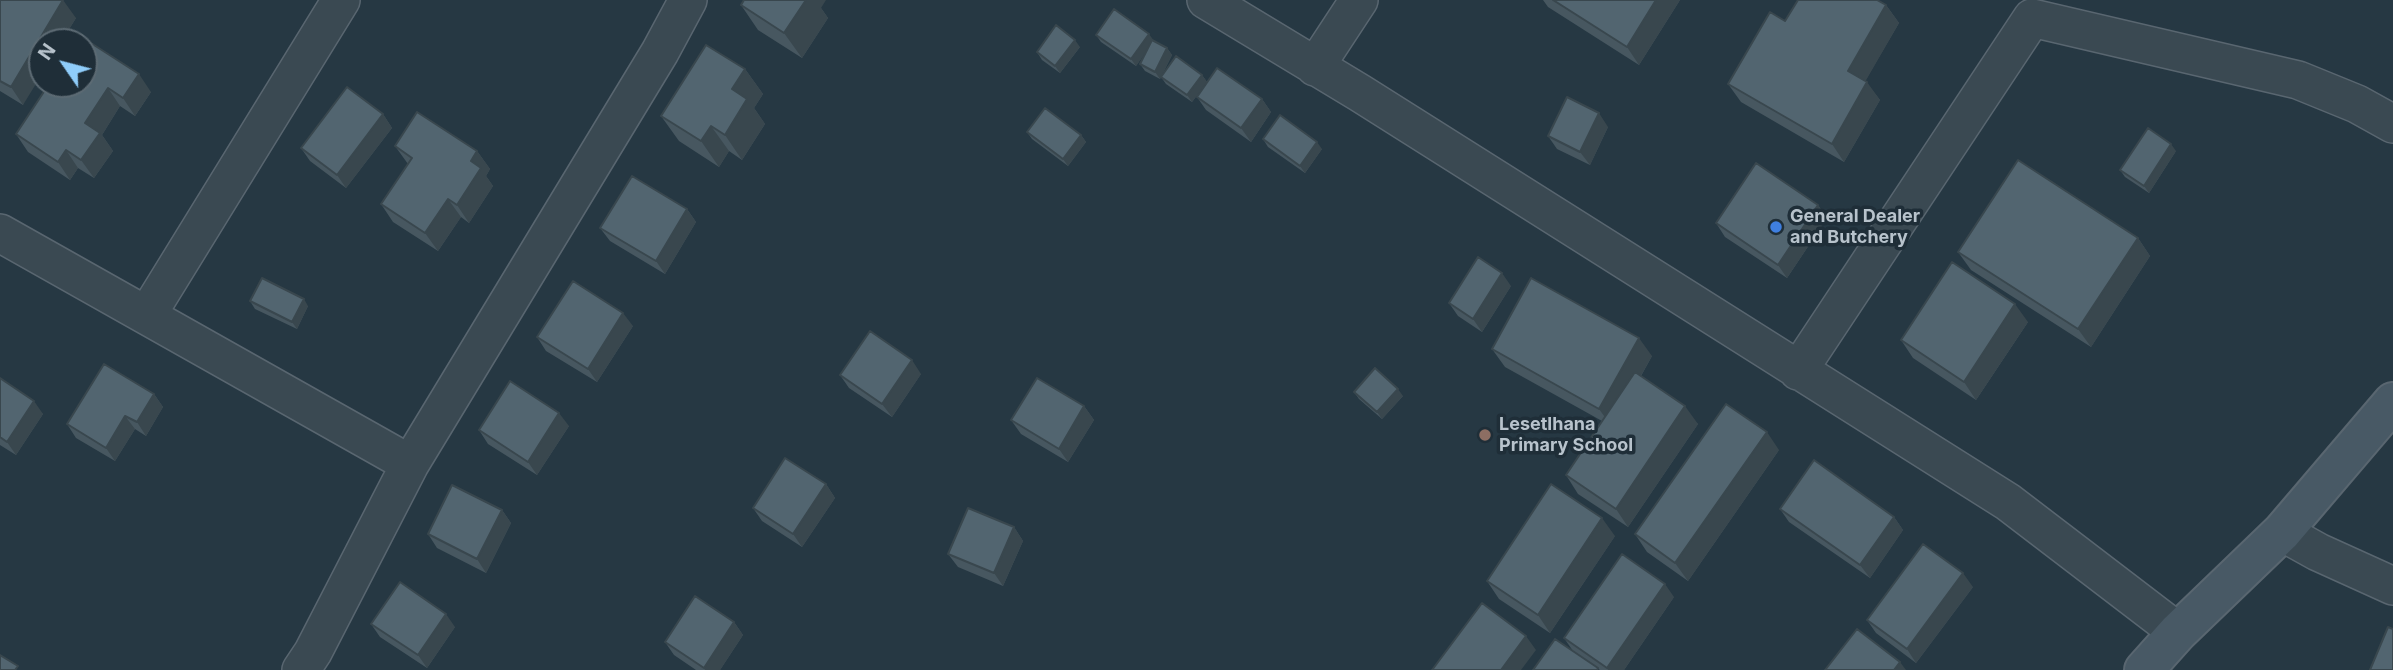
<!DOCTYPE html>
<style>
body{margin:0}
#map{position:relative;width:2393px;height:670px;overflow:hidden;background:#263843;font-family:Inter,sans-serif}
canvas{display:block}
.north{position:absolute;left:28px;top:28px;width:70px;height:70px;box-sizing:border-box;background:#1f2e38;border:2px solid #5c6a73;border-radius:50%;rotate:305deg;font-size:19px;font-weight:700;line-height:28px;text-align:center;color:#b8c3cc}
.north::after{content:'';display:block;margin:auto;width:24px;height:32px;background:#8fcdfa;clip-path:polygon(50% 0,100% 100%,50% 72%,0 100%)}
</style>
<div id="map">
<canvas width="2393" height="670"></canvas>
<div class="north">N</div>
</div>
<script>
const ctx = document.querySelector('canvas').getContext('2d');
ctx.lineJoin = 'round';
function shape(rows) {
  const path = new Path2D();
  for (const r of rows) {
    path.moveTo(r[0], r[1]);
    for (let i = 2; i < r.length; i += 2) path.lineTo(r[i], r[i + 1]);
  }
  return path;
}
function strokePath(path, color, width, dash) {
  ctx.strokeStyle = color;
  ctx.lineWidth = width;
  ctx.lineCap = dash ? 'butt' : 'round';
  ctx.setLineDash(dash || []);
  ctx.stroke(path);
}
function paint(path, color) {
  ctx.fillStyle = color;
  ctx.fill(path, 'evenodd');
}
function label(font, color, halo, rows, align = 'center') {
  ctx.font = font + ' Inter,sans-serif';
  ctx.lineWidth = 7;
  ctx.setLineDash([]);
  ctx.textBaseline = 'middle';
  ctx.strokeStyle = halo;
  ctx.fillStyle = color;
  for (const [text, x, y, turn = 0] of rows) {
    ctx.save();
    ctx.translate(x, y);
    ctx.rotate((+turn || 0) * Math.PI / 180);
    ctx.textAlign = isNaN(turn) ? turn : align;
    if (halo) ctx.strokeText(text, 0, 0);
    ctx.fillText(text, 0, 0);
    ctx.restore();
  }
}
const street = shape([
 [1206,0,1360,93,2008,502,2178,632],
 [1315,67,1359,0],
 [0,233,410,464],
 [147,315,341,0],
 [1798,371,2032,18,2298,80,2357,104,2393,124],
 [2282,532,2318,552,2393,586],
 [301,670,313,652,410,464,660,52,688,0]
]);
const secondary = shape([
 [2144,670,2178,632,2282,532,2393,402]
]);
strokePath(street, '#596670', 40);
strokePath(secondary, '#596670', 42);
strokePath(street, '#3a4952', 37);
strokePath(secondary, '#485965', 38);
paint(shape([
 [0,0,76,18,61,42,42,42,23,105,0,91],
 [1543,0,1680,0,1639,65,1548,7],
 [741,5,821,8,828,18,802,58,758,30],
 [1886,5,1899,23,1865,81,1880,100,1844,162,1741,102,1728,84,1785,21],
 [1096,35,1154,41,1167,48,1172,55,1160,79,1145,71,1140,64,1145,53,1136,66,1101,42],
 [1080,47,1060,73,1042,60,1037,52],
 [745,69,763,94,754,108,765,124,742,160,729,151,719,167,679,141,661,116],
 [1202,75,1207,82,1192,102,1166,84,1161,77],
 [49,84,151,92,135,116,120,106,102,135,113,151,94,178,78,168,70,180,28,152,16,134],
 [1197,97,1262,99,1271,112,1251,142,1206,110],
 [383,114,392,128,346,188,310,161,301,148],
 [1608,127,1590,165,1557,149,1548,136],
 [1027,132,1081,135,1086,142,1068,166,1032,139],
 [1263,139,1322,149,1305,173,1268,147],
 [395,146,477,151,490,169,486,176,493,186,469,223,461,217,438,251,393,222,381,204,408,164],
 [2176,151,2149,193,2125,177,2120,170],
 [1818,205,1827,218,1787,278,1725,237,1716,223],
 [687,209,696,222,665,274,610,241,600,228],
 [2138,238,2150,256,2091,347,1971,270,1958,252],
 [1511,286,1482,332,1458,316,1449,303],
 [250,301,308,306,297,329,255,309],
 [2028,322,1976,400,1913,358,1901,340],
 [633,326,597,382,546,351,537,337],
 [1492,349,1652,356,1641,376,1698,424,1628,527,1578,494,1566,475,1602,421,1505,367],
 [921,374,892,417,849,388,840,375],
 [0,378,43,414,16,455,0,445],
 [1354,392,1403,396,1382,419,1359,399],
 [154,394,163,407,146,436,135,429,115,461,76,438,67,424],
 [1084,406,1094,420,1068,462,1021,434,1011,420],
 [569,426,537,475,488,444,479,430],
 [1779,450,1688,581,1647,552,1635,534],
 [826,484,835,498,802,547,762,521,753,508],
 [1780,509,1894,517,1903,530,1870,578,1789,522],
 [502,510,511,523,486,573,437,548,428,534],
 [1014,527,1023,541,1003,586,958,567,948,554],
 [1615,536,1550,633,1499,599,1487,581],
 [1973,587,1916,663,1876,633,1867,620],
 [1674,597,1624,670,1600,670,1573,651,1564,638],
 [734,622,743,635,720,670,696,670,674,655,665,642],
 [371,624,455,627,427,668,380,637]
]), '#475760');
paint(shape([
 [63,0,76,18,61,42,42,42,42,74,23,105,11,87],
 [806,0,826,0,821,8,828,18,802,58,784,33],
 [1656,0,1680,0,1639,65,1627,47],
 [1886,5,1899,23,1861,89,1848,71],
 [1149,34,1154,41,1136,66,1131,59],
 [1075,40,1080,47,1060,73,1055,66],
 [1167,48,1172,55,1160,79,1155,72],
 [745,69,763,94,754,108,765,124,742,160,725,135,732,89],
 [139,74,151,92,135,116,123,98],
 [1202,75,1207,82,1192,102,1187,95],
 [1867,82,1880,100,1844,162,1832,144],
 [108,88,120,106,102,135,113,151,94,178,81,160,85,123],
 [1262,99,1271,112,1251,142,1241,128],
 [1599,113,1608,127,1590,165,1580,152],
 [383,114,392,128,346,188,337,175],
 [711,126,729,151,719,167,701,141],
 [1081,135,1086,142,1068,166,1063,159],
 [1317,142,1322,149,1305,173,1300,166],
 [2171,144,2176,151,2149,193,2144,186],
 [66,150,78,168,70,180,58,162],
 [477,151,490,169,486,176,493,186,469,223,457,205,471,161],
 [448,199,461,217,438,251,425,233],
 [1818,205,1827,218,1787,278,1778,265],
 [687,209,696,222,665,274,656,261],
 [2138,238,2150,256,2091,347,2078,329],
 [1502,273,1511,286,1482,332,1473,319],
 [304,299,308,306,297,329,292,322],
 [2015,304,2028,322,1976,400,1964,382],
 [623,313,633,326,597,382,588,369],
 [1639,338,1652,356,1612,427,1599,409],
 [912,360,921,374,892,417,882,404],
 [1398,389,1403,396,1382,419,1377,412],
 [154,394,163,407,146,436,137,422],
 [34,401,43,414,16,455,7,442],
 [1084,406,1094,420,1068,462,1059,449],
 [1685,406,1698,424,1628,527,1616,509],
 [559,413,569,426,537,475,528,462],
 [125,416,135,429,115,461,106,448],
 [1767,432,1779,450,1688,581,1675,563],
 [826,484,835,498,802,547,793,534],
 [502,510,511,523,486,573,477,559],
 [1894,517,1903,530,1870,578,1860,565],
 [1602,518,1615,536,1550,633,1538,615],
 [1014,527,1023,541,1003,586,994,573],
 [1963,573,1973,587,1916,663,1907,649],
 [1665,584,1674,597,1624,670,1608,670,1607,668],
 [446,614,455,627,427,668,418,655],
 [734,622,743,635,720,670,705,670,704,668],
 [1526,636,1536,650,1521,670,1501,670],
 [1900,662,1906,670,1894,670]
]), '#39474e');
const building = shape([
 [0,0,63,0,11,87,0,81,0,0],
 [744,0,806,0,784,33,741,5,744,0],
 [1553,0,1656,0,1627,47,1553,0],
 [1798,0,1877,0,1886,5,1848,71,1867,82,1832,144,1728,84,1770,12,1785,21,1798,0],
 [1114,9,1149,34,1131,59,1096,35,1114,9],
 [1056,25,1075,40,1055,66,1037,52,1056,25],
 [80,36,139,74,123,98,108,88,85,123,100,133,81,160,66,150,58,162,16,134,49,84,84,84,84,42,76,42,80,36],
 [1152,40,1167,48,1155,72,1140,64,1152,40],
 [706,45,745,69,732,89,747,99,725,135,711,126,701,141,661,116,706,45],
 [1176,56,1202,75,1187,95,1161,77,1176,56],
 [1217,68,1262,99,1241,128,1197,97,1217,68],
 [347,87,383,114,337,175,301,148,347,87],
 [1567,97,1599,113,1580,152,1548,136,1567,97],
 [1045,108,1081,135,1063,159,1027,132,1045,108],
 [417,112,477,151,471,161,481,168,457,205,448,199,425,233,381,204,412,158,395,146,417,112],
 [1280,115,1317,142,1300,166,1263,139,1280,115],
 [2148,128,2171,144,2144,186,2120,170,2148,128],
 [2018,160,2138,238,2078,329,1958,252,2018,160],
 [1756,163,1818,205,1778,265,1716,223,1756,163],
 [632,176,687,209,656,261,600,228,632,176],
 [1478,257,1502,273,1473,319,1449,303,1478,257],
 [1952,262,2015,304,1964,382,1901,340,1952,262],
 [262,278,304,299,292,322,250,301,262,278],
 [1531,278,1639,338,1599,409,1492,349,1531,278],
 [573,281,623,313,588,369,537,337,573,281],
 [870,331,912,360,882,404,840,375,870,331],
 [104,364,154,394,137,422,125,416,106,448,67,424,104,364],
 [1375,368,1398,389,1377,412,1354,392,1375,368],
 [1635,372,1685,406,1616,509,1566,475,1635,372],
 [0,378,34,401,7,442,0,437,0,378],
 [1037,378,1084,406,1059,449,1011,420,1037,378],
 [510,381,559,413,528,462,479,430,510,381],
 [1726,404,1767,432,1675,563,1635,534,1726,404],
 [785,458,826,484,793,534,753,508,785,458],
 [1814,460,1894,517,1860,565,1780,509,1814,460],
 [1551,484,1602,518,1538,615,1487,581,1551,484],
 [452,485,502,510,477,559,428,534,452,485],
 [968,508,1014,527,994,573,948,554,968,508],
 [1923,544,1963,573,1907,649,1867,620,1923,544],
 [1622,554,1665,584,1607,668,1564,638,1622,554],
 [400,582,446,614,418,655,371,624,400,582],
 [695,596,734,622,704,668,665,642,695,596],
 [1482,603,1526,636,1501,670,1432,670,1482,603],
 [2388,627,2393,629,2393,670,2370,670,2388,627],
 [1857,629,1900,662,1894,670,1825,670,1857,629],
 [1555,639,1598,668,1597,670,1533,670,1555,639],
 [0,655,18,666,15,670,0,670,0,655]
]);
paint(building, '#526570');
strokePath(building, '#39474e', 2);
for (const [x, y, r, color] of [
 [1776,227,7,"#3f7fe0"],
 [1485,435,7,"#8d6e63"]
]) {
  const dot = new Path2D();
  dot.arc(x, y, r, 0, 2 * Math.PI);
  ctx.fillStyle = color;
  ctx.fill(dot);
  strokePath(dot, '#1f2e38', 2.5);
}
label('bold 18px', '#b8c3cc', '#1f2e38', [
 ["General Dealer",1790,217],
 ["and Butchery",1790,238],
 ["Lesetlhana",1499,425],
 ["Primary School",1499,446]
], 'left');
</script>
